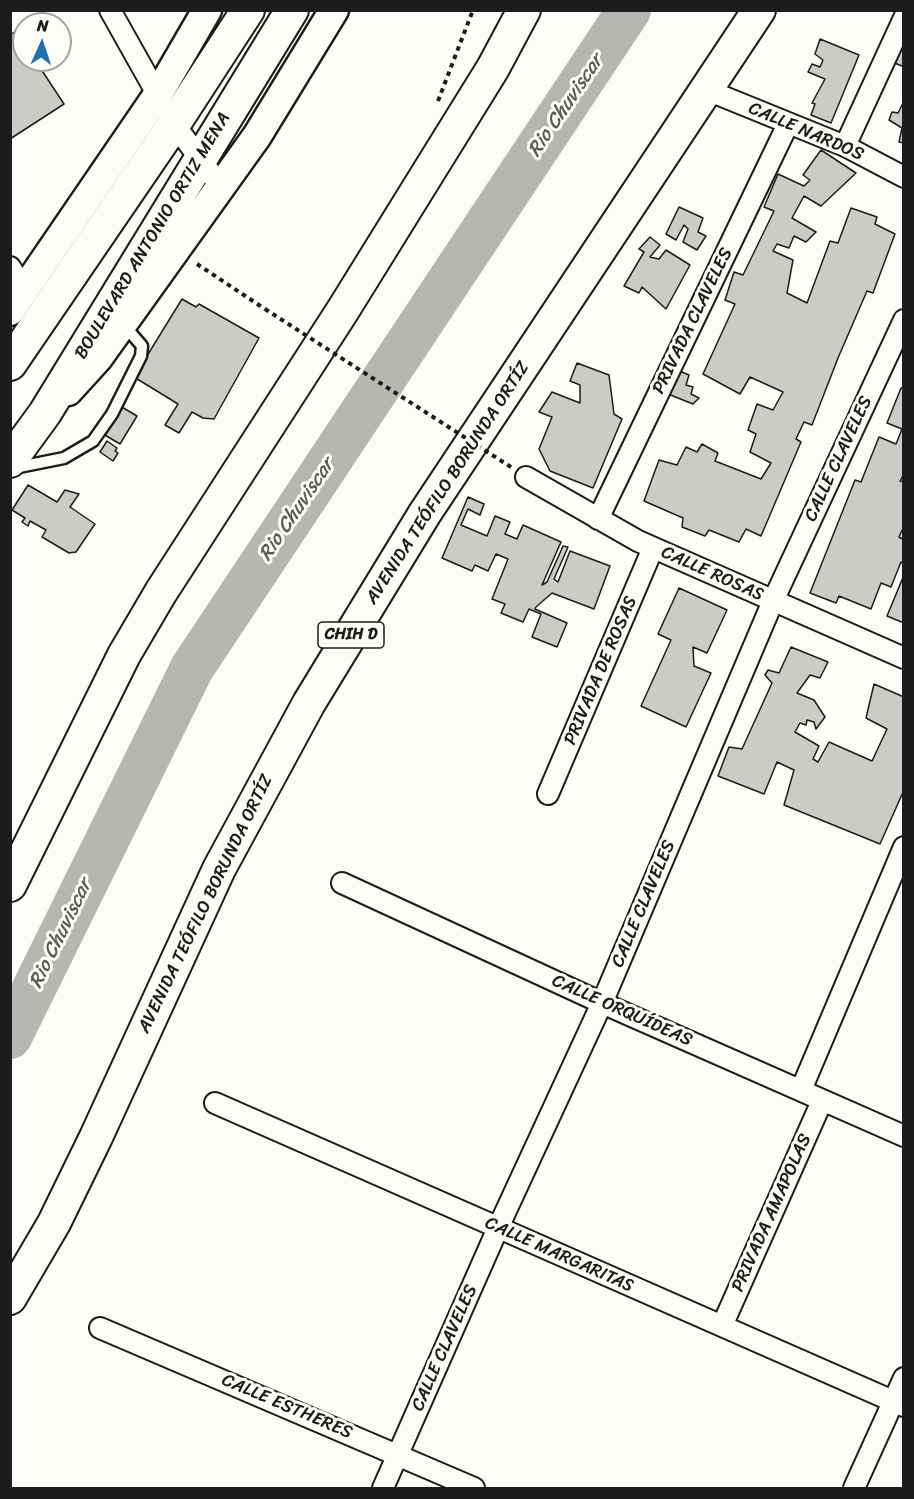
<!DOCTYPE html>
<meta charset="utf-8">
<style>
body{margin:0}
#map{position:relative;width:914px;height:1499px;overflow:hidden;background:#fdfcf7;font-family:Sriracha,sans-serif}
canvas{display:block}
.frame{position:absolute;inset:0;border:12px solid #1c1c1c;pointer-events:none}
.north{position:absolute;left:12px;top:12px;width:60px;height:60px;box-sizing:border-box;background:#fdfcf7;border:2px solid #a3a29f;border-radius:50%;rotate:3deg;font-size:16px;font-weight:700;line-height:24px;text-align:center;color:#1c1c1c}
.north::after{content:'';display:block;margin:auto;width:21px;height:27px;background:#1f6fb2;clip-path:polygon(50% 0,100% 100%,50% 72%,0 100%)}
</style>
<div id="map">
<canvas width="914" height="1499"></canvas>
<div class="frame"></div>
<div class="north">N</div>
</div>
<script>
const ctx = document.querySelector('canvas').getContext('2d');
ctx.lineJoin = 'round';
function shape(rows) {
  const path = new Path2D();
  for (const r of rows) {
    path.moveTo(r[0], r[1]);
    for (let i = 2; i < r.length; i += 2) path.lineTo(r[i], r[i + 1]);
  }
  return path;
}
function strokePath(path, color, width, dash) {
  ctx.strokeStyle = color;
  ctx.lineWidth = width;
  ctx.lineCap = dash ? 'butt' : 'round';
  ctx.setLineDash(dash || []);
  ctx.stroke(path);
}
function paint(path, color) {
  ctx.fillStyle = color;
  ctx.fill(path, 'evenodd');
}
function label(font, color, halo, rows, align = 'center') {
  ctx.font = font + ' Sriracha,sans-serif';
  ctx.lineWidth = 6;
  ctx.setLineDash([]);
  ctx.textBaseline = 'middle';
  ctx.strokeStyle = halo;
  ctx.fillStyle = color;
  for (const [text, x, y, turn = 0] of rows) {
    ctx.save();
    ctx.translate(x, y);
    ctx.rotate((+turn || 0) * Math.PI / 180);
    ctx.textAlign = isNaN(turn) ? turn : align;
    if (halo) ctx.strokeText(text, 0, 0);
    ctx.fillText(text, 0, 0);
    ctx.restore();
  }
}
strokePath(shape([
 [10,1037,192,668,629,10]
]), '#b7b6b2', 44);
const building = shape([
 [16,31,24,43,24,60,35,60,64,104,10,139,10,35,16,31],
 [904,37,904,65,902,66,887,60,904,37],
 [820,39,859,55,831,123,811,115,815,104,812,103,825,79,808,72,812,64,820,67,823,60,815,54,820,39],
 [904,101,904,143,899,142,902,128,889,120,892,112,898,113,904,101],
 [821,150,856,173,821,206,804,196,792,218,816,232,806,242,794,236,789,248,777,244,773,251,793,260,787,293,807,303,830,241,838,243,851,208,877,217,875,224,895,234,873,293,867,291,838,358,812,425,804,422,796,439,801,442,761,536,746,529,739,542,709,530,705,536,682,527,683,518,644,501,659,460,677,465,686,447,697,452,702,444,718,453,715,461,761,479,771,463,750,452,756,434,748,430,757,404,773,410,783,392,750,377,740,394,703,374,735,304,725,300,734,272,743,275,774,211,764,207,778,174,804,186,810,180,803,175,821,150],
 [679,207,703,218,698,232,706,236,697,250,683,242,688,229,684,225,676,240,666,234,679,207],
 [650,237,660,245,650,257,659,259,666,250,690,265,666,309,642,287,639,293,624,286,644,252,639,249,650,237],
 [182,299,196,307,199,304,259,338,214,419,203,418,192,412,179,433,165,425,178,404,134,377,182,299],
 [577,363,609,375,614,414,622,419,593,488,550,471,539,449,552,417,539,412,552,392,580,403,580,385,570,381,577,363],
 [672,368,689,375,686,385,693,387,691,394,699,398,693,404,663,392,672,368],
 [901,388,904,388,904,474,900,481,904,482,904,526,899,537,904,540,904,564,901,562,891,587,881,583,871,609,839,596,836,603,810,593,855,480,861,482,879,437,896,444,902,429,887,423,901,388],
 [120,406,137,416,120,444,103,434,120,406],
 [107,441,117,448,115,451,118,453,113,461,100,452,107,441],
 [28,485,57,502,65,490,79,494,70,507,95,524,76,552,69,553,42,537,46,530,30,521,28,526,22,522,25,518,12,510,28,485],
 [468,497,484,504,480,515,468,509,461,525,487,536,495,516,510,522,505,534,517,539,523,525,561,542,542,585,547,582,563,546,568,547,554,579,558,582,570,551,610,566,594,609,552,593,536,607,535,609,567,623,557,647,532,637,541,614,529,609,523,622,501,613,505,604,492,599,508,559,496,554,488,571,475,565,472,571,442,558,468,497],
 [904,575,904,623,887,616,904,575],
 [679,588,727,610,707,653,693,647,694,666,711,673,686,727,641,706,671,640,658,634,679,588],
 [791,647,828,662,820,678,810,675,797,693,814,700,825,717,816,729,814,722,807,720,806,725,800,723,795,732,819,746,813,759,818,762,829,742,872,761,887,729,866,718,874,684,904,697,904,790,880,844,784,805,794,770,777,762,764,794,718,776,729,747,742,749,772,683,765,675,768,670,779,673,791,647]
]);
paint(building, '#cccbc8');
strokePath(building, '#1c1c1c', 1.5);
const lane = shape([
 [14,468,64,458,93,441,112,414,141,356,142,346,124,325]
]);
const street = shape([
 [110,10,174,124,221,187],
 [707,90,845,146,904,177],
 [845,146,904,18],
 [10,267,25,290],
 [526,477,638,541,904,658],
 [598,519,788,124],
 [548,794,653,548],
 [342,883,602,1003,904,1136],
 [801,1090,904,847],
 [215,1103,904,1406],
 [722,1326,822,1101],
 [100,1328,474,1488],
 [383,1488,498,1228,602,1003,773,601,904,320],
 [854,1488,904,1378]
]);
const secondary = shape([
 [10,311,157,96,207,10],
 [68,391,98,358,257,136,334,10]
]);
const primary = shape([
 [10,364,174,124,248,10],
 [10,461,45,413,292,10],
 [10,885,124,655,161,592,343,310,493,68,524,10],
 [10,1298,54,1223,96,1137,219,869,309,703,425,513,759,10]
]);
strokePath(lane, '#1c1c1c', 15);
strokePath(street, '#1c1c1c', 24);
strokePath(secondary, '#1c1c1c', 33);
strokePath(primary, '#1c1c1c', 36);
strokePath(shape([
 [438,101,473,10],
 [197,264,265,309]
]), '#1c1c1c', 4, [4.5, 4.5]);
strokePath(lane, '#fdfcf7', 10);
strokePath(street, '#fdfcf7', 20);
strokePath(secondary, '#fdfcf7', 28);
strokePath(primary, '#fdfcf7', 32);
strokePath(shape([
 [265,309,514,469]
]), '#1c1c1c', 4, [4.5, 4.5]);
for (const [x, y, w] of [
 [351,635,66]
]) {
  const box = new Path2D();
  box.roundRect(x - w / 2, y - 13, w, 26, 4.5);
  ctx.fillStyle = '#fdfcf7';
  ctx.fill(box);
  strokePath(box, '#1c1c1c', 1.5);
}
label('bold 16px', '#1c1c1c', null, [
 ["CHIH D",351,635]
]);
label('18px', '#1c1c1c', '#fdfcf7', [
 ["CALLE NARDOS",806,132,23],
 ["BOULEVARD ANTONIO ORTIZ MENA",153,236,-59],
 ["PRIVADA CLAVELES",693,321,-64],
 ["CALLE CLAVELES",839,459,-65],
 ["AVENIDA TEÓFILO BORUNDA ORTÍZ",448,483,-57],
 ["CALLE ROSAS",712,574,24],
 ["PRIVADA DE ROSAS",601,671,-67],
 ["AVENIDA TEÓFILO BORUNDA ORTÍZ",206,904,-64],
 ["CALLE CLAVELES",644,904,-67],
 ["CALLE ORQUÍDEAS",622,1011,24],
 ["PRIVADA AMAPOLAS",772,1213,-66],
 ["CALLE MARGARITAS",559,1255,24],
 ["CALLE CLAVELES",445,1348,-66],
 ["CALLE ESTHERES",287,1407,23]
]);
label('italic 20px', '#5a5a58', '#fdfcf7', [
 ["Rio Chuviscar",566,106,-56],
 ["Rio Chuviscar",297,510,-56],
 ["Rio Chuviscar",61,934,-64]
]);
</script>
